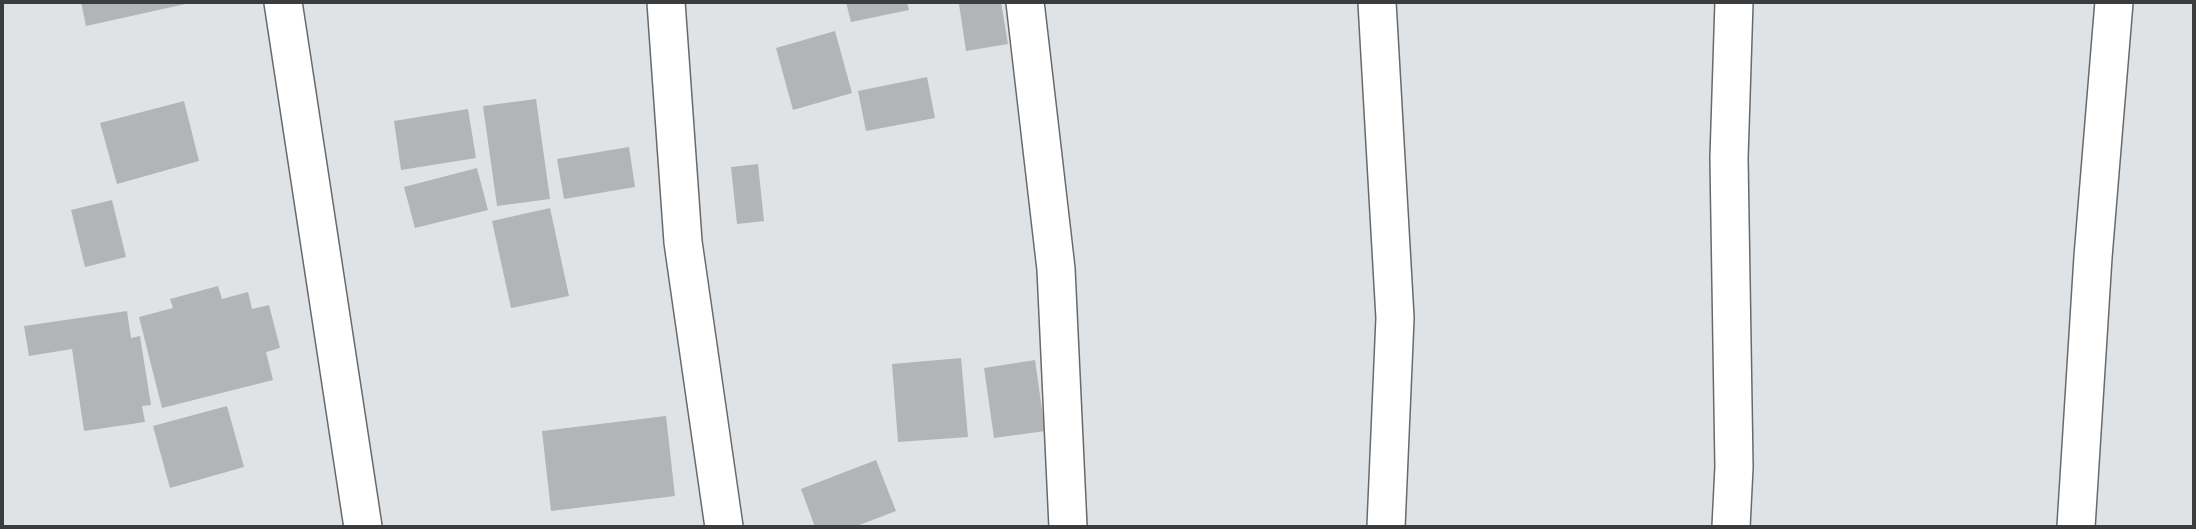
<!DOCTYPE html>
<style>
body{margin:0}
#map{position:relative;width:2196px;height:529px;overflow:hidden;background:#dfe3e6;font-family:"Fira Sans",sans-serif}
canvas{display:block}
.frame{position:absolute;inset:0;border:4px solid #3b3c3e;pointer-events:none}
</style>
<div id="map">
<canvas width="2196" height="529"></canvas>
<div class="frame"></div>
</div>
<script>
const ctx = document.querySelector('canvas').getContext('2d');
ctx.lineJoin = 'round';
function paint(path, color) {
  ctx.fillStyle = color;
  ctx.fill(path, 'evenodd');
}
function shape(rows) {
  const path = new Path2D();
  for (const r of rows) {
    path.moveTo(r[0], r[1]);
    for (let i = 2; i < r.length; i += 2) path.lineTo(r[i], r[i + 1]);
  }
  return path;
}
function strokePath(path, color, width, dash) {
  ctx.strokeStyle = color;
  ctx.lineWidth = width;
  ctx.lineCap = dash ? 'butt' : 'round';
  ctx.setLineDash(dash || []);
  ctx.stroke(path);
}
paint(shape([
 [81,2,189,2,190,3,86,26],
 [846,2,907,2,909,10,851,22],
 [970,2,1001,2,1008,44,966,51,959,4],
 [835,31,852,93,793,110,776,48],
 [927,77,935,118,866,131,858,91],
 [536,99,550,199,497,206,483,106],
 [184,101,199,161,117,184,100,123],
 [468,109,476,158,401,170,394,121],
 [629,147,635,187,564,199,557,159],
 [758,164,764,221,737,224,731,167],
 [477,168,488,210,415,228,404,187],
 [112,200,126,257,85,267,71,210],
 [550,208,569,296,511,308,492,221],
 [218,286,222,299,248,292,252,309,269,305,280,348,266,352,273,380,162,408,139,317,173,308,170,299],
 [127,311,131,338,140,336,151,405,142,406,145,422,84,431,72,349,29,356,24,326],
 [961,358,968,437,898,442,892,364],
 [1035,360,1045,431,994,438,984,368],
 [227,406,244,467,170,488,153,426],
 [666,416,675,496,551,511,542,431],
 [876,460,896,511,854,527,815,527,801,489]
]), '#b2b5b8');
const minor = shape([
 [283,2,363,527],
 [666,2,683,242,724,527],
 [1025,2,1056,269,1068,527],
 [1377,2,1395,318,1386,527],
 [1731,527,1734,467,1729,158,1734,2],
 [2076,527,2093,257,2114,2]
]);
strokePath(minor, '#676a6d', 40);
strokePath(minor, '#fff', 37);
</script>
